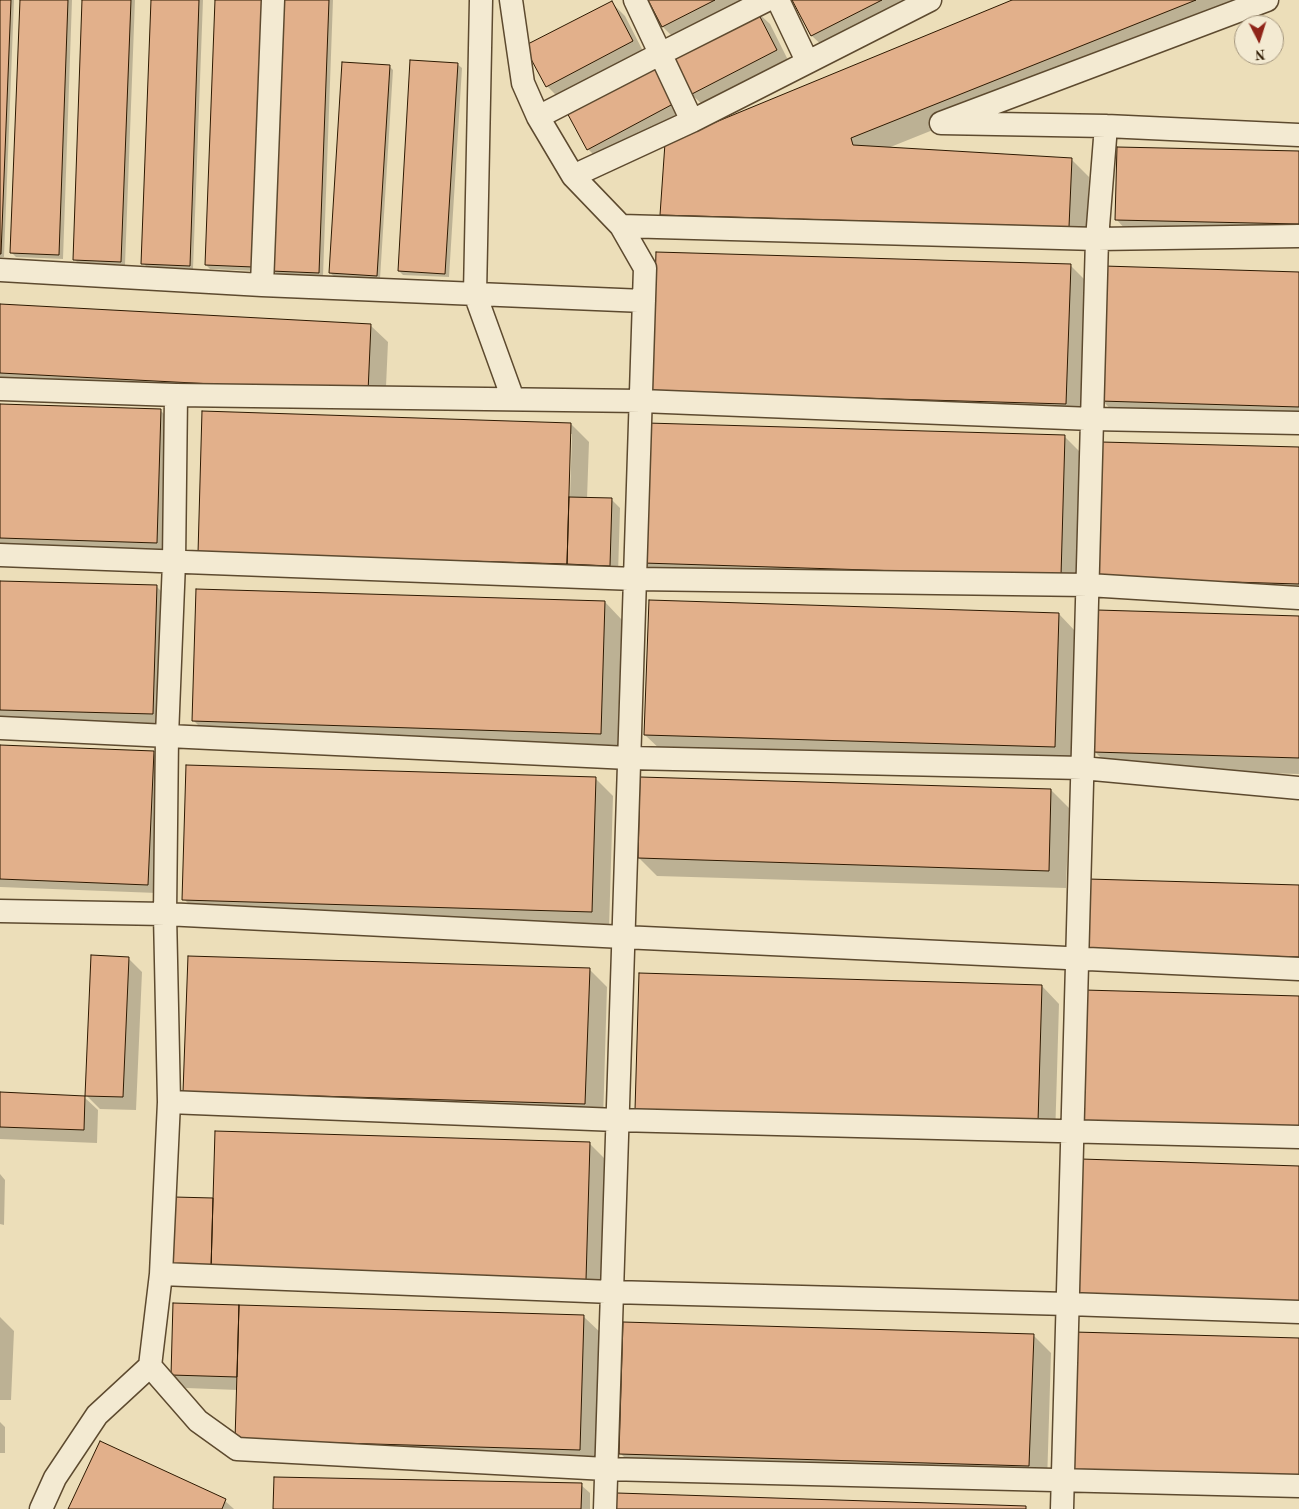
<!DOCTYPE html>
<style>
body{margin:0}
#map{position:relative;width:1299px;height:1509px;overflow:hidden;background:#ecdeb9;font-family:"Old Standard TT",serif}
canvas{display:block}
.north{position:absolute;left:1234px;top:15px;width:50px;height:50px;box-sizing:border-box;background:#f3ead2;border:1px solid #a4967e;border-radius:50%;rotate:175deg;font-size:14px;font-weight:700;line-height:20px;text-align:center;color:#2d1901}
.north::after{content:'';display:block;margin:auto;width:18px;height:22px;background:#8f2418;clip-path:polygon(50% 0,100% 100%,50% 72%,0 100%)}
</style>
<div id="map">
<canvas width="1299" height="1509"></canvas>
<div class="north">N</div>
</div>
<script>
const ctx = document.querySelector('canvas').getContext('2d');
ctx.lineJoin = 'round';
function paint(path, color) {
  ctx.fillStyle = color;
  ctx.fill(path, 'evenodd');
}
function shape(rows) {
  const path = new Path2D();
  for (const r of rows) {
    path.moveTo(r[0], r[1]);
    for (let i = 2; i < r.length; i += 2) path.lineTo(r[i], r[i + 1]);
  }
  return path;
}
function strokePath(path, color, width, dash) {
  ctx.strokeStyle = color;
  ctx.lineWidth = width;
  ctx.lineCap = dash ? 'butt' : 'round';
  ctx.setLineDash(dash || []);
  ctx.stroke(path);
}
paint(shape([
 [0,0,14,0,4,257,0,257],
 [21,0,72,0,63,259,16,257,11,252],
 [84,0,135,0,125,265,78,263,74,259],
 [152,0,203,0,193,269,147,267,143,263],
 [216,0,257,271,210,269,206,265],
 [282,0,333,0,323,276,276,274,272,270],
 [649,0,755,0,676,40,663,27],
 [794,0,908,0,826,49,812,36],
 [1016,0,1257,0,888,148,1071,159,1089,177,1087,244,679,233,662,215],
 [611,2,625,16,645,55,560,99,547,86],
 [756,11,770,24,790,64,705,107,691,94],
 [457,64,462,68,449,277,403,275,399,271],
 [652,65,686,118,601,162,588,149],
 [389,66,393,70,380,279,335,277,330,273],
 [1299,152,1299,232,1125,229,1117,220],
 [1070,265,1088,283,1084,421,671,409],
 [1299,273,1299,424,1119,418,1102,400],
 [0,306,370,325,388,342,385,409,0,389],
 [0,406,161,411,178,428,174,560,0,555],
 [571,424,589,442,587,499,611,499,620,508,618,574,217,570],
 [570,434,572,434,570,498,568,498],
 [1064,436,1082,454,1078,593,662,581,644,563],
 [1299,449,1299,600,1116,595],
 [0,582,157,587,174,604,170,732,0,727],
 [605,602,622,620,618,751,211,738,194,721],
 [1059,614,1076,632,1072,765,663,752,645,735],
 [1299,617,1299,774,1112,769,1094,751],
 [0,746,153,753,162,762,157,893,0,887],
 [596,779,613,796,609,929,201,917,184,899],
 [1051,790,1069,808,1066,888,657,876,639,858],
 [1299,886,1299,974,1105,968],
 [129,959,142,972,136,1110,100,1109,86,1095],
 [589,969,607,987,603,1121,185,1091],
 [640,974,1042,986,1059,1004,1055,1139],
 [0,1093,84,1097,98,1110,97,1143,0,1139],
 [589,1143,607,1161,603,1297,173,1267,175,1199,214,1199],
 [0,1174,5,1180,4,1225,0,1224],
 [0,1317,14,1331,11,1400,0,1400],
 [584,1317,602,1334,598,1467,255,1457,238,1390,186,1388,172,1375],
 [1033,1335,1051,1353,1047,1483,638,1471,620,1453],
 [0,1422,5,1427,5,1453,0,1453],
 [101,1442,225,1501,234,1509,69,1509],
 [581,1485,590,1493,590,1509,274,1509]
]), '#0003');
const building = shape([
 [0,0,11,0,1,254,0,254,0,0],
 [20,0,68,0,59,255,10,253,20,0],
 [82,0,131,0,121,262,73,260,82,0],
 [151,0,199,0,190,266,141,264,151,0],
 [215,0,263,0,253,267,205,265,215,0],
 [281,0,329,0,319,273,271,271,281,0],
 [648,0,715,0,662,27,648,0],
 [792,0,882,0,811,36,792,0],
 [1012,0,1196,0,851,138,853,145,1072,158,1069,227,660,215,665,143,1012,0],
 [612,1,633,41,546,87,524,46,612,1],
 [756,9,777,50,690,95,669,54,756,9],
 [410,60,458,63,445,274,398,271,410,60],
 [342,62,390,65,377,276,329,273,342,62],
 [653,64,673,104,587,150,565,109,653,64],
 [1117,147,1299,151,1299,224,1115,220,1117,147],
 [656,252,1071,264,1066,404,652,392,656,252],
 [1104,266,1299,272,1299,407,1100,401,1104,266],
 [0,304,371,324,368,392,0,373,0,304],
 [0,404,161,409,157,543,0,538,0,404],
 [202,411,571,423,567,564,198,553,202,411],
 [647,423,1065,435,1061,576,643,563,647,423],
 [1101,442,1299,447,1299,584,1097,578,1101,442],
 [569,497,612,498,610,566,567,564,569,497],
 [0,581,157,585,153,714,0,710,0,581],
 [196,589,605,601,601,734,192,721,196,589],
 [649,600,1059,613,1055,747,644,735,649,600],
 [1097,610,1299,616,1299,758,1093,752,1097,610],
 [0,745,154,751,148,885,0,879,0,745],
 [186,765,596,777,592,912,182,900,186,765],
 [640,777,1051,789,1049,871,638,858,640,777],
 [1088,879,1299,885,1299,957,1086,951,1088,879],
 [91,955,129,957,123,1097,85,1096,91,955],
 [188,956,590,968,585,1104,183,1092,188,956],
 [639,973,1042,985,1038,1122,635,1110,639,973],
 [1084,990,1299,996,1299,1128,1079,1122,1084,990],
 [0,1092,85,1096,84,1130,0,1127,0,1092],
 [215,1131,590,1142,586,1280,211,1269,215,1131],
 [1081,1159,1299,1166,1299,1303,1077,1296,1081,1159],
 [174,1197,213,1198,211,1269,172,1268,174,1197],
 [173,1303,239,1305,237,1377,171,1375,173,1303],
 [239,1305,584,1315,580,1450,235,1440,239,1305],
 [623,1322,1034,1334,1029,1466,619,1454,623,1322],
 [1074,1332,1299,1338,1299,1476,1070,1469,1074,1332],
 [100,1441,226,1499,222,1509,68,1509,100,1441],
 [274,1477,582,1483,581,1509,273,1509,274,1477],
 [617,1493,1026,1506,1026,1509,616,1509,617,1493]
]);
paint(building, '#e2b08b');
strokePath(building, '#2d1901', 1);
const minor = shape([
 [481,0,475,294,513,399],
 [511,0,523,83,538,117,573,176],
 [635,0,692,121],
 [778,0,807,61],
 [1267,0,941,123,1106,126,1299,135],
 [538,117,660,54,767,0],
 [621,226,1097,239,1299,236],
 [0,270,262,285,644,301],
 [262,285,273,0],
 [0,389,176,395,641,401,1092,419,1299,423],
 [176,395,174,562,167,736,165,914,169,1102,161,1274,150,1366,198,1421,237,1449,606,1469,1299,1486],
 [0,555,635,579,1088,585,1299,598],
 [0,728,629,758,1082,768,1299,788],
 [0,911,165,914,623,937,1299,969],
 [169,1102,617,1120,1299,1137],
 [161,1274,612,1292,1068,1304,1299,1312],
 [41,1509,55,1478,97,1415,150,1366],
 [605,1509,645,268,621,226,573,176,692,121,930,0],
 [1062,1509,1097,239,1106,126]
]);
strokePath(minor, '#5d4a2f', 25);
strokePath(minor, '#f3ead2', 22);
</script>
